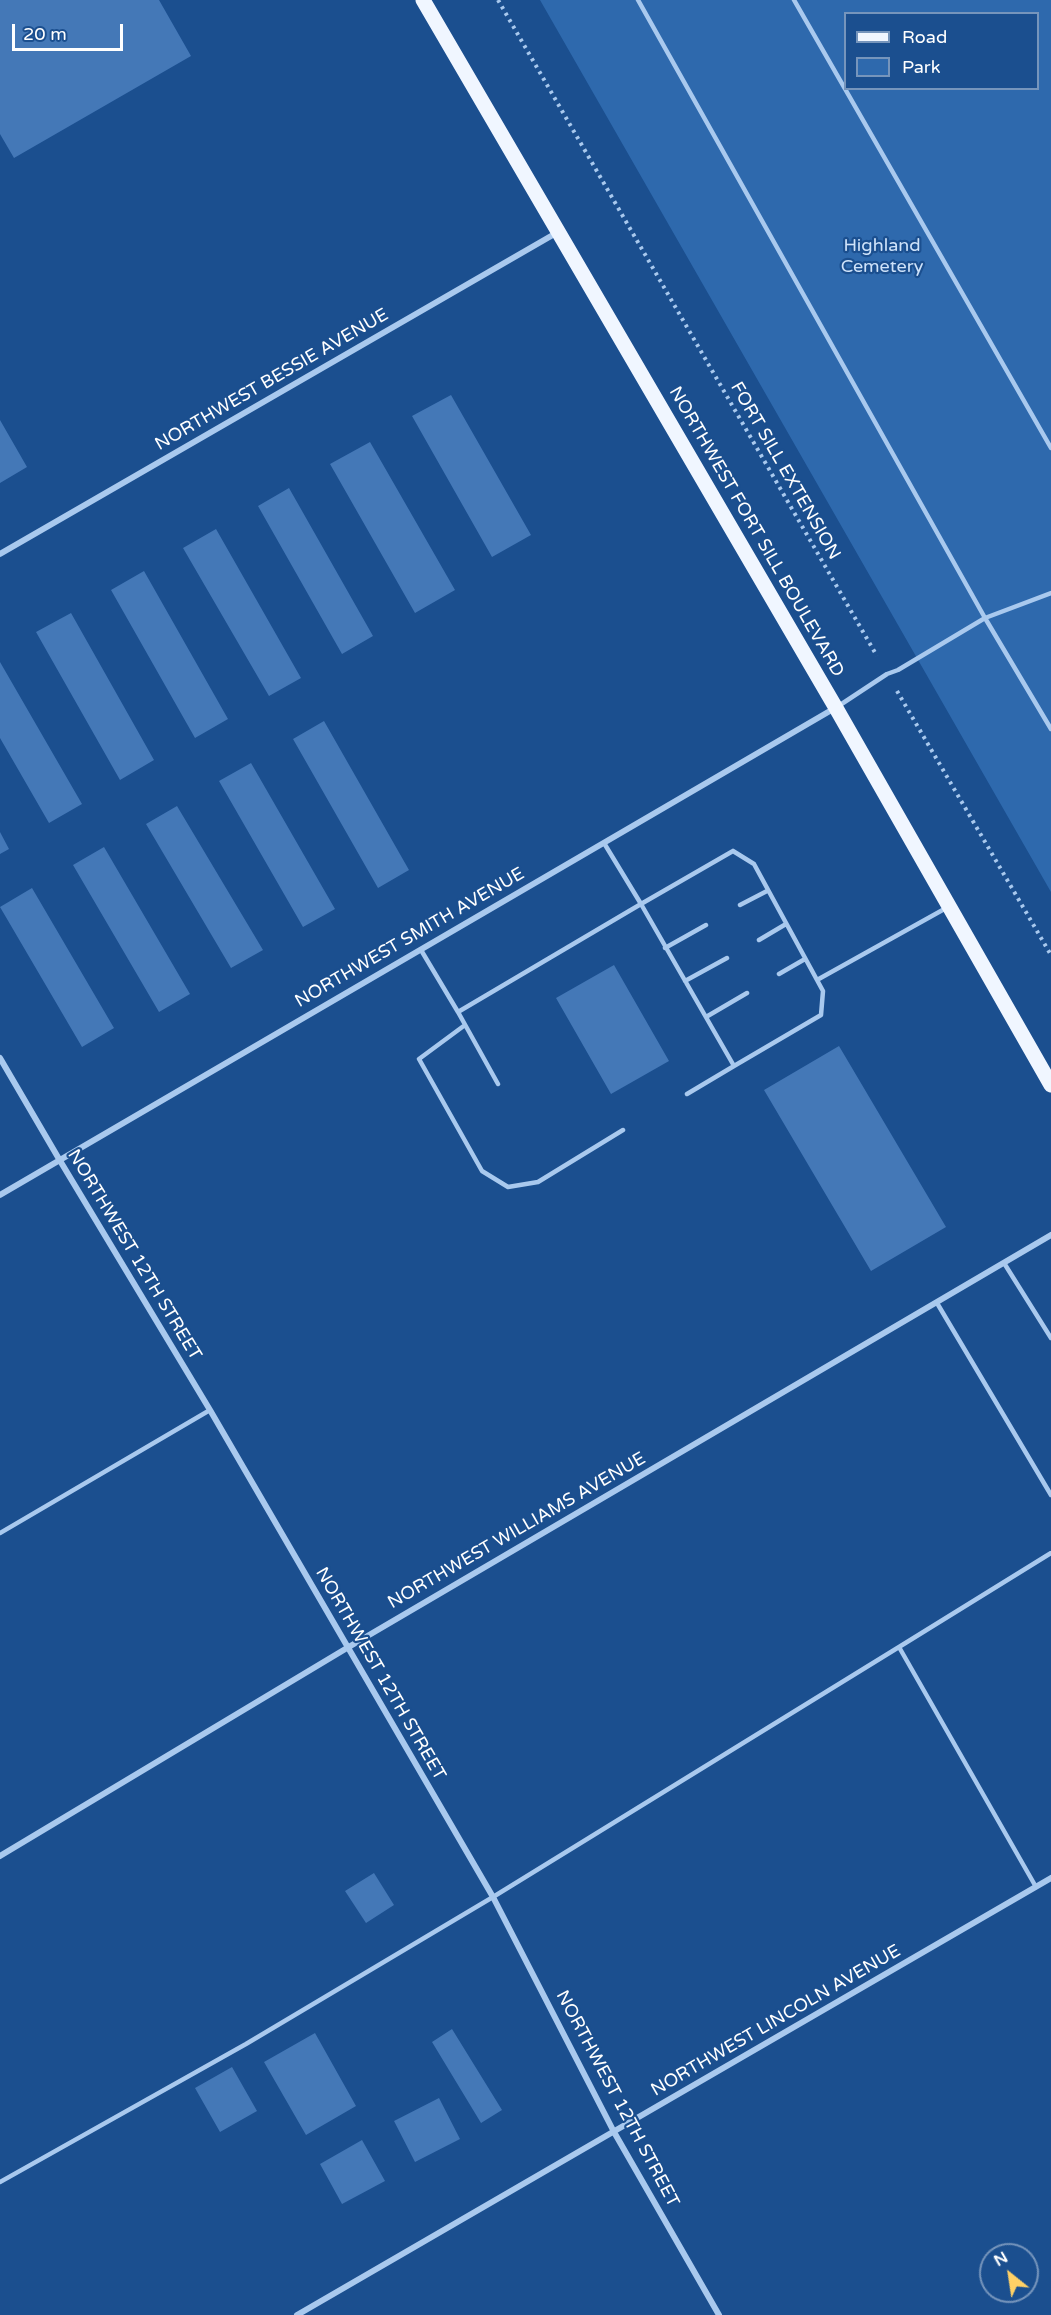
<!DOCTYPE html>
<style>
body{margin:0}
#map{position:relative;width:1051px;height:2315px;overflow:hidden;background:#1b4f8f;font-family:"Varela Round",sans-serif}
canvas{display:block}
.legend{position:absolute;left:844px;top:12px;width:195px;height:78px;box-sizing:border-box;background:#1b4f8f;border:2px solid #7695bc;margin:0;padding:8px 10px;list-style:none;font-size:18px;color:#fff}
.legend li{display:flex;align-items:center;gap:12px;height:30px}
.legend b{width:30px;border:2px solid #7695bc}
.north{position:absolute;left:979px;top:2243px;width:60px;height:60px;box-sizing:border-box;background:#1b4f8f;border:2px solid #7695bc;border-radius:50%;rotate:330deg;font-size:16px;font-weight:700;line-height:24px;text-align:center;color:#fff}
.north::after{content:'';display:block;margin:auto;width:21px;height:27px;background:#ffd166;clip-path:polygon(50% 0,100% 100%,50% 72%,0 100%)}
.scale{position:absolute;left:12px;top:24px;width:111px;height:27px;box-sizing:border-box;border:3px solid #fff;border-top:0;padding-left:8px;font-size:18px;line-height:21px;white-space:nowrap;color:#fff;-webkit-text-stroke:4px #1b4f8f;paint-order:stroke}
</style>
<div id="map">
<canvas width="1051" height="2315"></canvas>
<ul class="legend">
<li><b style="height:8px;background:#f0f6ff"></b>Road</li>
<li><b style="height:16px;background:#2e69ad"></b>Park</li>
</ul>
<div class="north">N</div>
<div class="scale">20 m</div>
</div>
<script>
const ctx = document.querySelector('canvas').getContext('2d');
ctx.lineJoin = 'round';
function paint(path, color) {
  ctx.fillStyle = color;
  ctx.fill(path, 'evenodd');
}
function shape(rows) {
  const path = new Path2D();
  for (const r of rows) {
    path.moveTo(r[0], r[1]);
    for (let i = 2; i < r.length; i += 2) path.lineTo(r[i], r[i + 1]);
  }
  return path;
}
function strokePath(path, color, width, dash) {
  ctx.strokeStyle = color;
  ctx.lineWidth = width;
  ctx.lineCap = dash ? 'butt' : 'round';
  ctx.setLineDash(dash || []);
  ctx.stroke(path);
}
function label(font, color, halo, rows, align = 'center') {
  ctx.font = font + ' "Varela Round",sans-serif';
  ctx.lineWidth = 4.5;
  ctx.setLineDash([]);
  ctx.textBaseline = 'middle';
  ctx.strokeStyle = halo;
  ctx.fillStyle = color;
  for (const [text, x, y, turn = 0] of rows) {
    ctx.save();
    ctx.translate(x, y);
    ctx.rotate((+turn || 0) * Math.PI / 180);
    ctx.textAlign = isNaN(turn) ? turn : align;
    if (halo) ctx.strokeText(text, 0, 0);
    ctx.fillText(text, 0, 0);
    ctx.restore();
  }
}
paint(shape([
 [540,0,1051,0,1051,892],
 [846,14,1038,14,1038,88,846,88]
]), '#2e69ad');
paint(shape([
 [0,0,159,0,191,56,14,158,0,134],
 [451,395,531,535,492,557,412,416],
 [0,420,27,467,0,483],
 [370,442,455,590,415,613,330,464],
 [289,488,373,636,342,654,258,506],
 [216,529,301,678,269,696,183,548],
 [144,571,228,719,195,738,111,590],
 [71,613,154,760,120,780,36,632],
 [0,662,82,804,49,823,0,738],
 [324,721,409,870,378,888,293,739],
 [251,763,335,909,303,927,219,781],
 [177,806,263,950,231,968,146,824],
 [0,832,9,849,0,854],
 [104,847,190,994,159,1012,73,865],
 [32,888,114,1028,82,1047,0,907],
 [614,965,669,1061,611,1094,556,998],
 [839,1046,946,1227,871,1271,764,1090],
 [374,1873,394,1905,366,1923,345,1891],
 [452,2029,502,2110,481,2123,432,2042],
 [315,2033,356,2106,306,2135,264,2062],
 [232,2067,257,2111,220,2132,195,2088],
 [439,2098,460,2139,415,2162,394,2121],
 [362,2140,385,2181,342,2204,320,2164]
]), '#4478b7');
strokePath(shape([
 [498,0,877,656],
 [897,691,1051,955]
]), '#a9c9ee', 4, [3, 4.5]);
strokePath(shape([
 [638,0,985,618,1051,729],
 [794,0,1051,448],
 [837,707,887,674,898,670,985,618,1051,593],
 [733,851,754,864,823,991,821,1015,734,1066,641,904,733,851],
 [740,905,767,891],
 [759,940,786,924],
 [665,948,706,925],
 [421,950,458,1012,641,904,604,843],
 [779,974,805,959],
 [817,980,948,907],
 [685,981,727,958],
 [458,1012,498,1084],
 [706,1017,747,993],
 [465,1025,419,1059,482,1171,508,1187,538,1182,623,1130],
 [687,1094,734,1066],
 [1004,1263,1051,1338],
 [937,1303,1051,1495],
 [0,1533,210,1410],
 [899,1647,1051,1553],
 [0,2182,246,2044,493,1897,899,1647,1036,1887]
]), '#a9c9ee', 4.5);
strokePath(shape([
 [0,554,558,232],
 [0,1058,59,1159,210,1410,493,1897,614,2132,719,2315],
 [0,1195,835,708],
 [0,1856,347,1648,1051,1235],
 [297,2315,1051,1878]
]), '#a9c9ee', 6);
strokePath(shape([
 [423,0,836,708,1051,1085]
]), '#f0f6ff', 15);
label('18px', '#cfe3fa', '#1b4f8f', [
 ["Highland",882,246],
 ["Cemetery",882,267]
]);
label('18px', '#fff', '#1b4f8f', [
 ["NORTHWEST BESSIE AVENUE",272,380,-30],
 ["FORT SILL EXTENSION",785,471,60],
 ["NORTHWEST FORT SILL BOULEVARD",756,532,60],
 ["NORTHWEST SMITH AVENUE",410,938,-30],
 ["NORTHWEST 12TH STREET",134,1255,59],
 ["NORTHWEST WILLIAMS AVENUE",517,1531,-30],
 ["NORTHWEST 12TH STREET",380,1674,60],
 ["NORTHWEST LINCOLN AVENUE",776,2021,-30],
 ["NORTHWEST 12TH STREET",617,2099,62]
]);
</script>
